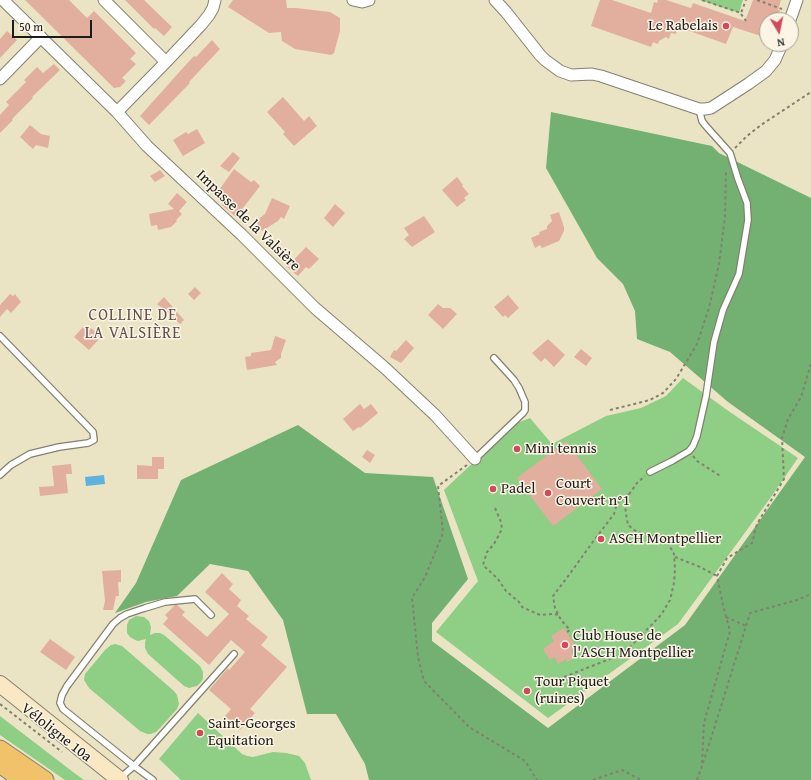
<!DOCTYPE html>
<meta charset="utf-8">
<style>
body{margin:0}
#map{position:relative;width:811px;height:780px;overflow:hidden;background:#ebe4c4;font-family:"Gentium Book Plus",serif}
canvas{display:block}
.north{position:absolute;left:759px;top:12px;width:40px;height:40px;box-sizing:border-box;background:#fcf5e5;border:1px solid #a29e95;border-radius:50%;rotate:170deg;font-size:11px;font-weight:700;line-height:16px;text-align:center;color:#1c1c1c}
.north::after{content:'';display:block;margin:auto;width:14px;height:18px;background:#d1495b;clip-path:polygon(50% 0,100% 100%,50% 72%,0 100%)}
.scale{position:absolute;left:12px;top:20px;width:80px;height:18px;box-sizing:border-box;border:2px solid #1c1c1c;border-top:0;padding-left:5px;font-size:12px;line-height:14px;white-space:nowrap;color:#1c1c1c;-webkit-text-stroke:3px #fcf5e5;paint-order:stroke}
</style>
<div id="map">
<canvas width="811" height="780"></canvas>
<div class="north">N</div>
<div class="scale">50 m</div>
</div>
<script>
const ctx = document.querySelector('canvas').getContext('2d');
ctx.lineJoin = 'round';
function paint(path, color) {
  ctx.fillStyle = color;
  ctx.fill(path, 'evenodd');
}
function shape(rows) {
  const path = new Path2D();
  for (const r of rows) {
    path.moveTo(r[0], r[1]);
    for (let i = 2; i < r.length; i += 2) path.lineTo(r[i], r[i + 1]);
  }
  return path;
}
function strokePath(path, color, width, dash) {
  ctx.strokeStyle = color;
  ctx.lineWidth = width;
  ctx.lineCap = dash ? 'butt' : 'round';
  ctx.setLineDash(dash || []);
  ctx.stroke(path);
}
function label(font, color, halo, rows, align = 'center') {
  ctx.font = font + ' "Gentium Book Plus",serif';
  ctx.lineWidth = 3;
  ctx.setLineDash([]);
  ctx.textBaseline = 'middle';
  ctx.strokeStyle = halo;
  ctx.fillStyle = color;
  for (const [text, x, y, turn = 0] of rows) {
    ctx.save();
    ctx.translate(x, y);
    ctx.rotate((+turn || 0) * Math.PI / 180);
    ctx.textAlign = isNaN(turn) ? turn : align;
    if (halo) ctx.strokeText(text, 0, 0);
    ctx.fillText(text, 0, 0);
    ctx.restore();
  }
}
paint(shape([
 [700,0,743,0,739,13],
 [683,378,727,410,798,458,771,497,678,624,548,718,436,632,478,581,444,490,463,472,517,423,530,418,552,444,606,416,641,408,666,396],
 [136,616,144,617,149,621,151,627,150,635,155,633,160,633,164,635,200,666,203,672,203,678,202,681,197,686,189,688,184,686,148,654,145,648,145,642,146,639,138,641,135,640,130,637,127,633,127,625,129,620],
 [115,644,122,646,174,691,177,695,179,704,177,709,159,729,156,732,151,734,147,734,140,731,89,688,84,680,85,674,105,650,111,645],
 [198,713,242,754,247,756,253,757,273,752,286,753,299,756,305,763,311,780,181,780,159,759],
 [0,716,73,772,84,780,65,780,0,735]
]), '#8ece85');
paint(shape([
 [551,112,712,146,719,153,811,198,811,780,369,780,365,764,336,714,307,714,283,620,248,571,210,564,177,596,146,602,115,613,136,583,181,480,298,425,365,473,433,477,468,579,432,623,432,641,548,728,685,625,805,457,728,402,670,352,637,339,635,311,623,284,597,258,546,168]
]), '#72b172');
paint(shape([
 [104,475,105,484,86,486,85,477]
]), '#5fb2db');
paint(shape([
 [25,0,69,0,87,18,94,11,136,53,130,59,136,64,122,78,126,81,120,87,114,88],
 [125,0,144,0,172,27,164,36,155,28,154,29],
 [233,0,286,0,287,8,296,8,330,12,340,18,340,31,334,53,331,55,295,49,282,41,281,32,269,33,228,7],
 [600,0,612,0,651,13,654,2,657,3,658,0,666,0,691,8,693,3,745,21,753,0,781,0,778,10,780,10,777,20,767,20,767,38,733,27,726,44,678,27,676,34,671,33,669,39,666,37,659,41,658,44,653,42,651,47,591,26],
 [7,31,17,40,0,58,0,39],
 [212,40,220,49,189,82,190,83,149,125,140,116,182,69,194,56,196,57],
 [54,64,60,70,32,97,33,98,12,119,13,120,0,133,0,115,9,105,6,102,26,82,24,80,37,67,43,73],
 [283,97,304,121,309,116,317,126,294,146,283,134,285,132,267,112],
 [30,125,41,134,50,136,48,148,36,145,33,149,20,137],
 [197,129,205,143,183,156,173,140,186,132,188,134],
 [233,152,240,158,229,172,220,166],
 [234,169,251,182,254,180,260,186,236,217,222,205,224,202,219,190],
 [160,170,165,176,155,182,150,176],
 [457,177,463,185,462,186,469,194,464,198,466,200,457,207,442,190],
 [177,193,187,202,179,211,182,214,176,220,177,221,171,227,158,230,157,225,151,226,149,214,174,209,168,204],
 [272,198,290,206,284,219,281,217,278,221,262,231,256,221,265,214],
 [335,204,345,213,333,227,324,218],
 [559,212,564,227,564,231,559,241,542,248,540,245,535,248,531,238,540,234,539,232,547,229,547,226,552,221,550,215],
 [424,216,435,232,412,247,404,239,409,235,404,228],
 [306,247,319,259,309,269,306,267,298,276,287,267],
 [195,287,201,293,194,300,188,294],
 [10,294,13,296,15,294,21,302,11,313,7,309,0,317,0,305],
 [508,295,519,308,508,318,505,315,503,317,494,307],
 [164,297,184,320,180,324,157,304],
 [438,304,443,308,450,308,457,314,443,329,428,315],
 [83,327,88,332,91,328,101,337,89,350,74,337],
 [275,336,286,340,281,354,281,358,275,362,277,365,247,370,245,357,251,356,251,353,271,350],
 [548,339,565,355,554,367,545,358,541,362,532,353],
 [406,340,414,348,401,363,390,357,394,350,396,351],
 [581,349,592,358,586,366,574,357],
 [360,404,364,409,371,404,378,413,360,428,359,427,353,431,343,419],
 [566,441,602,489,553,526,517,478],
 [367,450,375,455,370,463,362,457],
 [152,457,164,457,164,469,158,469,158,479,137,479,137,465,152,466],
 [71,464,72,474,66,474,68,493,40,496,39,487,54,486,52,466],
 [121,570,121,582,118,582,119,596,116,596,113,610,103,610,105,601,102,571],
 [222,573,233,584,229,589,241,600,237,606,249,616,246,619,268,637,261,645,287,667,250,709,255,713,240,730,225,716,231,709,209,690,228,668,229,670,245,652,231,640,209,665,163,624,168,618,165,615,175,605,177,605,185,612,182,615,207,637,229,614,205,592],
 [564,628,576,647,571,651,575,657,567,662,566,659,558,664,555,657,550,660,543,649,554,641,551,636],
 [50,639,75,657,66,670,40,652]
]), '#e2af9f');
const lane = shape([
 [0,336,93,432,94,440,88,443,59,447,30,454,11,465,0,475],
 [475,459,523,413,525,410,525,402,519,388,514,380,494,358],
 [650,472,672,461,689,451,693,446,697,436,706,396,714,342,723,310,739,274,748,220,747,203,738,179,730,153,705,125,702,121,699,109],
 [211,615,195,599,165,602,145,608,127,614,120,618,113,624,67,686,62,695,60,703,63,709,134,766,234,654],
 [120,778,134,766,153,780]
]);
const street = shape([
 [3,0,117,112,147,146,242,235,315,308,385,368,435,415,475,459],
 [104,0,166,62],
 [353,0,362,2,369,0],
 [495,0,506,12,540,55,545,60,560,71,571,75,592,74,601,76,699,109,705,109,711,108,748,84,766,71,775,60,782,44],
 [790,20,797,0],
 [0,79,41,37],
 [117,112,166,62,201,25,209,15,213,8,215,0]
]);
const secondary = shape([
 [0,684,120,780]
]);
const primary = shape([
 [0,749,45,780],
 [0,764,22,780]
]);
strokePath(lane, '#848070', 8);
strokePath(street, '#848070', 13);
strokePath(secondary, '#848070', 18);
strokePath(primary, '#848070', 19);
strokePath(shape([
 [702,0,741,13,746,0],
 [757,0,782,9],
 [741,14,746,21],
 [735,148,747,136,761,125,811,92],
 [610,410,650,400,663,393,676,379,697,344,709,308,719,264,725,217,726,170],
 [693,456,697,461,722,477],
 [467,465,438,486,443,533,425,577,412,598,418,657,424,681,469,727,525,761,537,780],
 [495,508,501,522,502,529,494,544,487,552,483,565,498,579,506,591,519,602,522,607,540,615,553,614,559,615],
 [675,557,700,567,717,576],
 [726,617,746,626],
 [567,632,570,630,561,620,555,608,553,596,569,575,592,543,614,514,617,503,629,494],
 [564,677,615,657,629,648,661,615,670,600,674,583,675,569,674,554,669,545,660,538,637,532,628,525,626,514,625,504,630,493,637,483,645,476],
 [0,704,62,752],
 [702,763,704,723,730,631,723,605,717,576,727,558,752,543,757,524,784,479,782,438,788,419,801,397,811,364],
 [593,780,622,770,641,780],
 [697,780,708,748,750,613,797,600,811,594]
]), '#848070', 2, [3, 3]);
strokePath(lane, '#fff', 5.5);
strokePath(street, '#fff', 11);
strokePath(secondary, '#fae7c3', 16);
strokePath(primary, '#f2c26a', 17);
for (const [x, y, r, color] of [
 [726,26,4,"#d1495b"],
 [517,449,4,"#d1495b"],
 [493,489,4,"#d1495b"],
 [548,493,4,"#d1495b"],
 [601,539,4,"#d1495b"],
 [565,645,4,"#d1495b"],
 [527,691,4,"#d1495b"],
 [200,733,4,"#d1495b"]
]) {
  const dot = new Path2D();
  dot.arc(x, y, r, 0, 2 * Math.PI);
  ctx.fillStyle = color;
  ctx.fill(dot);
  strokePath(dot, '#fcf5e5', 1.5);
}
label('15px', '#1c1c1c', '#fcf5e5', [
 ["Le Rabelais",718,26,"right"],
 ["Mini tennis",525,449],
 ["Court",556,484],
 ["Couvert n°1",556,501],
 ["Padel",501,489],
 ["ASCH Montpellier",609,539],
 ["Club House de",573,636],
 ["l'ASCH Montpellier",573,653],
 ["Tour Piquet",535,682],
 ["(ruines)",535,699],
 ["Saint-Georges",208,724],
 ["Equitation",208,741]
], 'left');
label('15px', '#1c1c1c', '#fcf5e5', [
 ["Impasse de la Valsière",248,221,44],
 ["Véloligne 10a",56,733,38]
]);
ctx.letterSpacing = '1px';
label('16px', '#614f4a', '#fcf5e5', [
 ["COLLINE DE",133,316],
 ["LA VALSIÈRE",133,334]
]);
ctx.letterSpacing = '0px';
</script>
